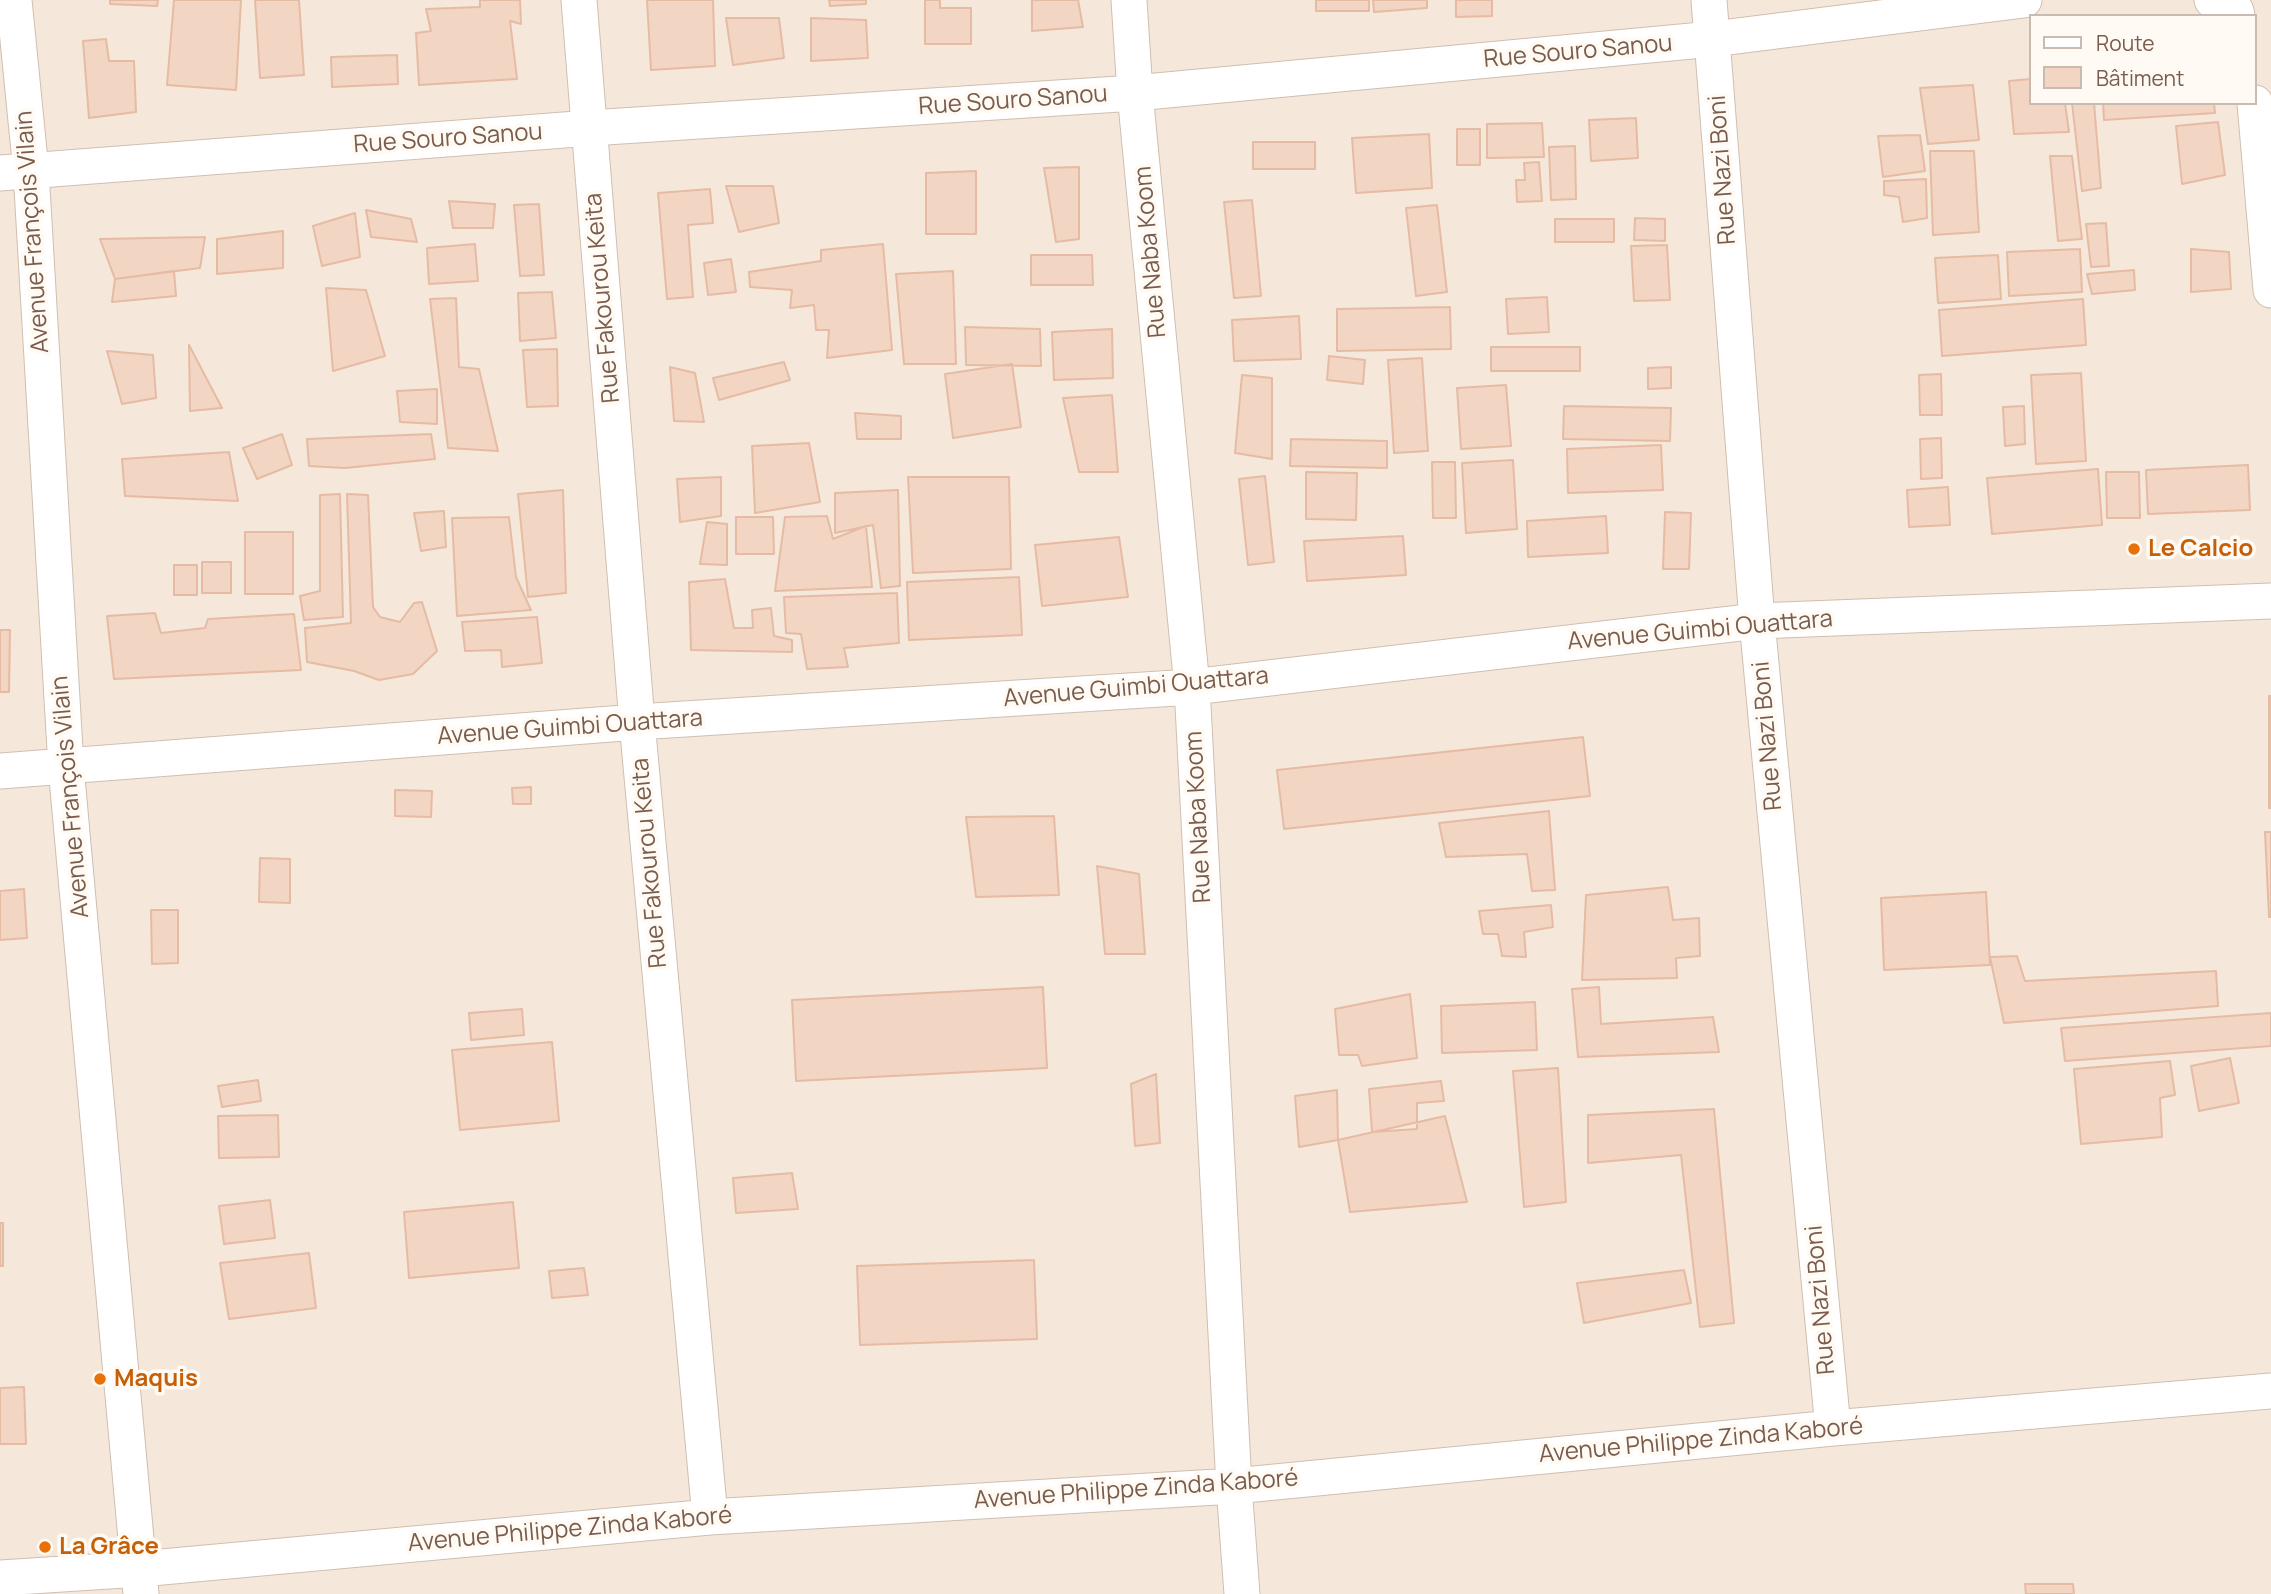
<!DOCTYPE html>
<meta charset="utf-8">
<style>
body{margin:0}
#map{position:relative;width:2271px;height:1594px;overflow:hidden;background:#fdf6ec;font-family:Manrope,sans-serif}
canvas{display:block}
.legend{position:absolute;left:2029px;top:14px;width:228px;height:91px;box-sizing:border-box;background:#fffaf3;border:2px solid #cabbb1;margin:0;padding:9px 12px;list-style:none;font-size:21px;color:#7a5c4d}
.legend li{display:flex;align-items:center;gap:14px;height:35px}
.legend b{width:35px;border:2px solid #cabbb1}
</style>
<div id="map">
<canvas width="2271" height="1594"></canvas>
<ul class="legend">
<li><b style="height:9px;background:#fff"></b>Route</li>
<li><b style="height:19px;background:#f3d5c3"></b>Bâtiment</li>
</ul>
</div>
<script>
const ctx = document.querySelector('canvas').getContext('2d');
ctx.lineJoin = 'round';
function paint(path, color) {
  ctx.fillStyle = color;
  ctx.fill(path, 'evenodd');
}
function shape(rows) {
  const path = new Path2D();
  for (const r of rows) {
    path.moveTo(r[0], r[1]);
    for (let i = 2; i < r.length; i += 2) path.lineTo(r[i], r[i + 1]);
  }
  return path;
}
function strokePath(path, color, width, dash) {
  ctx.strokeStyle = color;
  ctx.lineWidth = width;
  ctx.lineCap = dash ? 'butt' : 'round';
  ctx.setLineDash(dash || []);
  ctx.stroke(path);
}
function label(font, color, halo, rows, align = 'center') {
  ctx.font = font + ' Manrope,sans-serif';
  ctx.lineWidth = 7;
  ctx.setLineDash([]);
  ctx.textBaseline = 'middle';
  ctx.strokeStyle = halo;
  ctx.fillStyle = color;
  for (const [text, x, y, turn = 0] of rows) {
    ctx.save();
    ctx.translate(x, y);
    ctx.rotate((+turn || 0) * Math.PI / 180);
    ctx.textAlign = isNaN(turn) ? turn : align;
    if (halo) ctx.strokeText(text, 0, 0);
    ctx.fillText(text, 0, 0);
    ctx.restore();
  }
}
paint(shape([
 [0,0,2271,0,2271,1594,0,1594],
 [2031,16,2255,16,2255,103,2031,103]
]), '#f5e8da');
const building = shape([
 [110,0,158,0,157,6,110,4,110,0],
 [174,0,241,0,236,90,167,85,174,0],
 [255,0,299,0,304,75,260,78,255,0],
 [480,0,520,0,521,24,510,21,517,79,419,85,416,33,431,31,426,9,480,7,480,0],
 [647,0,713,0,715,66,651,70,647,0],
 [829,0,866,0,866,4,830,6,829,0],
 [925,0,940,0,940,8,971,8,971,44,925,44,925,0],
 [1032,0,1078,0,1083,27,1032,31,1032,0],
 [1316,0,1369,0,1369,11,1316,11,1316,0],
 [1373,0,1427,0,1427,8,1374,12,1373,0],
 [1456,0,1492,0,1492,16,1456,17,1456,0],
 [726,18,779,18,784,58,733,65,726,18],
 [811,18,866,20,868,58,811,61,811,18],
 [106,39,109,61,134,61,136,112,89,118,83,41,106,39],
 [397,55,398,84,332,87,331,57,397,55],
 [2031,79,2031,103,2065,103,2069,132,2014,134,2009,81,2031,79],
 [1973,85,1979,140,1928,144,1920,88,1973,85],
 [2072,103,2094,103,2101,188,2082,191,2072,103],
 [2103,103,2214,103,2215,113,2104,120,2103,103],
 [1636,118,1638,158,1591,161,1589,120,1636,118],
 [2218,122,2225,175,2182,184,2176,126,2218,122],
 [1542,123,1544,157,1487,158,1487,124,1542,123],
 [1457,129,1480,129,1480,165,1457,165,1457,129],
 [1429,134,1432,188,1356,193,1352,138,1429,134],
 [1920,135,1925,171,1883,177,1878,136,1920,135],
 [1253,142,1315,142,1315,169,1253,169,1253,142],
 [1575,146,1576,199,1551,200,1549,147,1575,146],
 [1930,151,1974,151,1979,232,1933,235,1930,151],
 [2050,156,2072,156,2082,239,2058,241,2050,156],
 [1539,162,1542,201,1517,202,1516,180,1525,180,1524,163,1539,162],
 [1079,167,1079,239,1056,242,1044,168,1079,167],
 [976,171,976,234,926,234,926,173,976,171],
 [1926,179,1927,218,1903,222,1899,197,1884,195,1884,181,1926,179],
 [726,186,773,186,779,223,739,232,726,186],
 [710,189,713,223,688,225,693,297,667,299,658,193,710,189],
 [1252,200,1261,296,1234,298,1224,202,1252,200],
 [449,201,495,204,493,228,453,228,449,201],
 [539,204,544,275,520,276,514,205,539,204],
 [1437,205,1447,292,1416,296,1406,208,1437,205],
 [366,210,411,219,417,242,371,237,366,210],
 [355,213,360,257,322,266,313,226,355,213],
 [1635,218,1665,219,1665,241,1634,240,1635,218],
 [1555,219,1614,219,1614,242,1555,242,1555,219],
 [2106,223,2109,266,2091,267,2086,224,2106,223],
 [283,231,283,268,217,274,217,239,283,231],
 [205,237,200,268,115,279,100,239,205,237],
 [475,244,478,281,429,284,427,248,475,244],
 [883,244,892,350,827,358,829,330,816,330,814,305,790,308,792,290,750,287,749,272,821,261,821,250,883,244],
 [1667,245,1670,300,1634,301,1631,246,1667,245],
 [2080,249,2082,292,2009,296,2007,252,2080,249],
 [2191,249,2229,252,2231,289,2191,292,2191,249],
 [1031,255,1092,255,1093,285,1031,285,1031,255],
 [1998,255,2001,299,1938,303,1935,258,1998,255],
 [731,259,736,292,708,295,704,263,731,259],
 [2134,270,2135,290,2092,294,2087,274,2134,270],
 [174,271,176,296,112,302,115,279,174,271],
 [953,271,956,364,904,364,896,274,953,271],
 [326,288,366,290,385,356,333,371,326,288],
 [552,292,556,338,520,341,518,293,552,292],
 [1547,297,1549,332,1508,334,1506,299,1547,297],
 [456,298,459,367,479,369,498,451,448,448,430,299,456,298],
 [2083,299,2086,345,1942,356,1939,310,2083,299],
 [1450,307,1451,349,1337,351,1337,309,1450,307],
 [1299,316,1301,359,1234,361,1232,320,1299,316],
 [965,327,1040,329,1041,366,966,365,965,327],
 [1112,329,1113,378,1054,380,1052,332,1112,329],
 [189,345,222,408,190,411,189,345],
 [1491,347,1580,347,1580,371,1491,371,1491,347],
 [557,349,558,406,527,407,523,350,557,349],
 [107,351,153,355,156,398,122,404,107,351],
 [1329,356,1365,360,1363,384,1327,380,1329,356],
 [1422,358,1428,451,1394,453,1388,360,1422,358],
 [784,362,790,380,719,400,713,378,784,362],
 [1012,364,1021,427,953,438,945,374,1012,364],
 [670,367,695,373,704,422,674,421,670,367],
 [1671,367,1671,388,1648,389,1648,368,1671,367],
 [2081,373,2086,461,2036,464,2031,375,2081,373],
 [1941,374,1942,415,1920,415,1919,375,1941,374],
 [1242,375,1272,378,1272,459,1235,453,1242,375],
 [1506,385,1511,446,1461,449,1457,388,1506,385],
 [437,389,437,424,400,422,397,391,437,389],
 [1112,395,1118,472,1079,472,1063,398,1112,395],
 [1564,406,1671,408,1670,441,1563,439,1564,406],
 [2024,406,2025,444,2005,446,2003,407,2024,406],
 [855,413,901,416,901,439,857,439,855,413],
 [282,434,292,465,257,479,243,448,282,434],
 [431,434,435,459,345,468,309,466,307,439,431,434],
 [1941,438,1942,478,1921,479,1920,439,1941,438],
 [1291,439,1387,441,1387,468,1290,466,1291,439],
 [809,443,820,502,755,513,752,446,809,443],
 [1661,445,1663,490,1568,493,1567,449,1661,445],
 [229,452,238,501,125,496,122,459,229,452],
 [1513,460,1517,529,1466,533,1462,463,1513,460],
 [1432,462,1455,462,1456,518,1433,518,1432,462],
 [2248,465,2250,510,2148,514,2146,470,2248,465],
 [2098,469,2102,525,1992,534,1987,478,2098,469],
 [1306,472,1357,473,1356,520,1306,519,1306,472],
 [2106,472,2139,472,2140,518,2107,518,2106,472],
 [1265,476,1274,562,1248,565,1239,479,1265,476],
 [721,477,721,516,680,522,677,479,721,477],
 [908,477,1009,477,1011,569,913,573,908,477],
 [1948,487,1950,525,1909,527,1907,490,1948,487],
 [563,490,566,593,528,597,518,494,563,490],
 [898,490,900,586,881,588,873,525,835,533,835,493,898,490],
 [340,494,343,617,304,620,300,596,320,591,320,495,340,494],
 [347,494,368,495,373,607,380,617,400,622,414,603,422,602,437,651,413,674,379,680,354,671,307,662,305,628,351,623,347,494],
 [444,511,446,547,421,551,414,513,444,511],
 [1665,512,1691,513,1689,569,1663,569,1665,512],
 [827,516,833,539,866,526,872,587,775,591,785,517,827,516],
 [1606,516,1608,553,1528,557,1527,521,1606,516],
 [509,517,516,577,531,610,457,616,452,518,509,517],
 [736,517,773,517,774,554,736,554,736,517],
 [707,522,727,524,727,565,700,564,707,522],
 [245,532,293,532,293,594,245,594,245,532],
 [1403,536,1406,575,1307,581,1304,541,1403,536],
 [1119,537,1128,597,1042,606,1035,545,1119,537],
 [202,562,231,562,231,593,202,593,202,562],
 [174,565,197,565,197,595,174,595,174,565],
 [1019,577,1022,635,909,640,907,582,1019,577],
 [725,579,734,628,753,628,752,610,771,608,774,636,792,640,792,652,691,650,689,582,725,579],
 [897,593,899,643,844,648,848,667,807,669,801,634,786,633,784,597,897,593],
 [155,613,161,633,205,628,208,619,294,614,301,670,114,679,107,616,155,613],
 [537,617,542,663,502,667,501,650,465,651,462,622,537,617],
 [0,630,10,630,9,692,0,692,0,630],
 [2269,696,2271,696,2271,808,2269,808,2269,696],
 [1583,737,1590,796,1284,829,1277,770,1583,737],
 [531,787,531,804,513,804,512,788,531,787],
 [395,790,432,791,431,817,395,816,395,790],
 [1549,811,1555,890,1532,891,1527,854,1446,857,1439,823,1549,811],
 [1054,816,1059,895,976,897,966,817,1054,816],
 [2265,832,2271,832,2271,917,2269,917,2265,832],
 [260,858,290,859,290,903,259,902,260,858],
 [1097,866,1139,874,1145,954,1105,954,1097,866],
 [1668,887,1673,920,1699,918,1700,956,1676,958,1677,978,1582,980,1586,895,1668,887],
 [24,889,27,938,0,940,0,891,24,889],
 [1986,892,1990,965,1884,970,1881,898,1986,892],
 [1551,905,1553,927,1524,932,1526,957,1502,956,1498,934,1483,934,1479,911,1551,905],
 [151,910,178,910,178,963,152,964,151,910],
 [2017,956,2025,981,2216,971,2218,1006,2004,1023,1990,957,2017,956],
 [1043,987,1047,1068,796,1081,792,1000,1043,987],
 [1599,987,1601,1024,1713,1017,1719,1052,1578,1057,1572,989,1599,987],
 [1410,994,1417,1058,1362,1066,1358,1055,1339,1055,1335,1009,1410,994],
 [1535,1002,1537,1050,1442,1053,1441,1006,1535,1002],
 [522,1009,524,1035,471,1040,469,1013,522,1009],
 [2271,1013,2271,1046,2065,1061,2061,1028,2271,1013],
 [552,1042,559,1121,460,1130,452,1050,552,1042],
 [2230,1058,2239,1103,2199,1111,2191,1066,2230,1058],
 [2170,1061,2175,1095,2160,1098,2162,1137,2081,1144,2074,1069,2170,1061],
 [1558,1068,1566,1202,1524,1207,1513,1071,1558,1068],
 [1156,1074,1160,1143,1135,1146,1131,1084,1156,1074],
 [258,1080,261,1101,222,1107,218,1086,258,1080],
 [1441,1081,1444,1101,1417,1103,1417,1129,1372,1132,1369,1089,1441,1081],
 [1337,1090,1338,1140,1299,1147,1295,1096,1337,1090],
 [1714,1109,1734,1323,1700,1327,1681,1155,1588,1163,1588,1115,1714,1109],
 [278,1115,279,1157,219,1158,218,1116,278,1115],
 [1445,1116,1467,1202,1350,1212,1338,1140,1445,1116],
 [792,1173,798,1209,736,1213,733,1178,792,1173],
 [270,1200,275,1238,224,1244,219,1206,270,1200],
 [513,1202,519,1268,409,1278,404,1212,513,1202],
 [0,1223,3,1223,3,1266,0,1266,0,1223],
 [309,1253,316,1308,229,1319,220,1263,309,1253],
 [1034,1260,1037,1339,860,1345,857,1266,1034,1260],
 [584,1268,588,1295,552,1298,549,1271,584,1268],
 [1684,1270,1691,1303,1584,1323,1577,1283,1684,1270],
 [24,1387,26,1444,0,1444,0,1388,24,1387],
 [2025,1584,2073,1584,2074,1594,2026,1594,2025,1584]
]);
paint(building, '#f3d5c3');
strokePath(building, '#e6bba3', 2);
const street = shape([
 [14,0,31,171,66,767,141,1594],
 [579,0,637,722,710,1517],
 [1129,0,1135,93,1192,687,1234,1486,1242,1594],
 [1709,0,1757,621,1833,1428],
 [2212,0,2236,11,2237,16],
 [2255,103,2271,290],
 [0,173,590,128,1135,93,1713,39,2024,0],
 [0,771,637,722,1192,687,1757,621,2271,601],
 [0,1578,140,1569,710,1517,1234,1486,1833,1428,2271,1391]
]);
strokePath(street, '#d1beb0', 37);
strokePath(street, '#fff', 35);
for (const [x, y, r, color] of [
 [2134,549,7,"#e8710a"],
 [100,1379,7,"#e8710a"],
 [45,1547,7,"#e8710a"]
]) {
  const dot = new Path2D();
  dot.arc(x, y, r, 0, 2 * Math.PI);
  ctx.fillStyle = color;
  ctx.fill(dot);
  strokePath(dot, '#fffaf3', 2.5);
}
label('24px', '#7a5c4d', '#fffaf3', [
 ["Rue Souro Sanou",1578,52,-5],
 ["Rue Souro Sanou",1013,101,-4],
 ["Rue Souro Sanou",448,139,-4],
 ["Rue Nazi Boni",1723,170,-94],
 ["Avenue François Vilain",33,232,-94],
 ["Rue Naba Koom",1151,252,-95],
 ["Rue Fakourou Keita",603,298,-95],
 ["Avenue Guimbi Ouattara",1700,631,-5],
 ["Avenue Guimbi Ouattara",1136,688,-5],
 ["Avenue Guimbi Ouattara",570,728,-4],
 ["Rue Nazi Boni",1768,736,-95],
 ["Avenue François Vilain",71,797,-95],
 ["Rue Naba Koom",1199,817,-93],
 ["Rue Fakourou Keita",650,863,-95],
 ["Rue Nazi Boni",1821,1300,-95],
 ["Avenue Philippe Zinda Kaboré",1701,1441,-5],
 ["Avenue Philippe Zinda Kaboré",1136,1490,-4],
 ["Avenue Philippe Zinda Kaboré",570,1530,-5]
]);
label('bold 24px', '#c56008', '#fffaf3', [
 ["Le Calcio",2148,549],
 ["Maquis",114,1379],
 ["La Grâce",59,1547]
], 'left');
</script>
